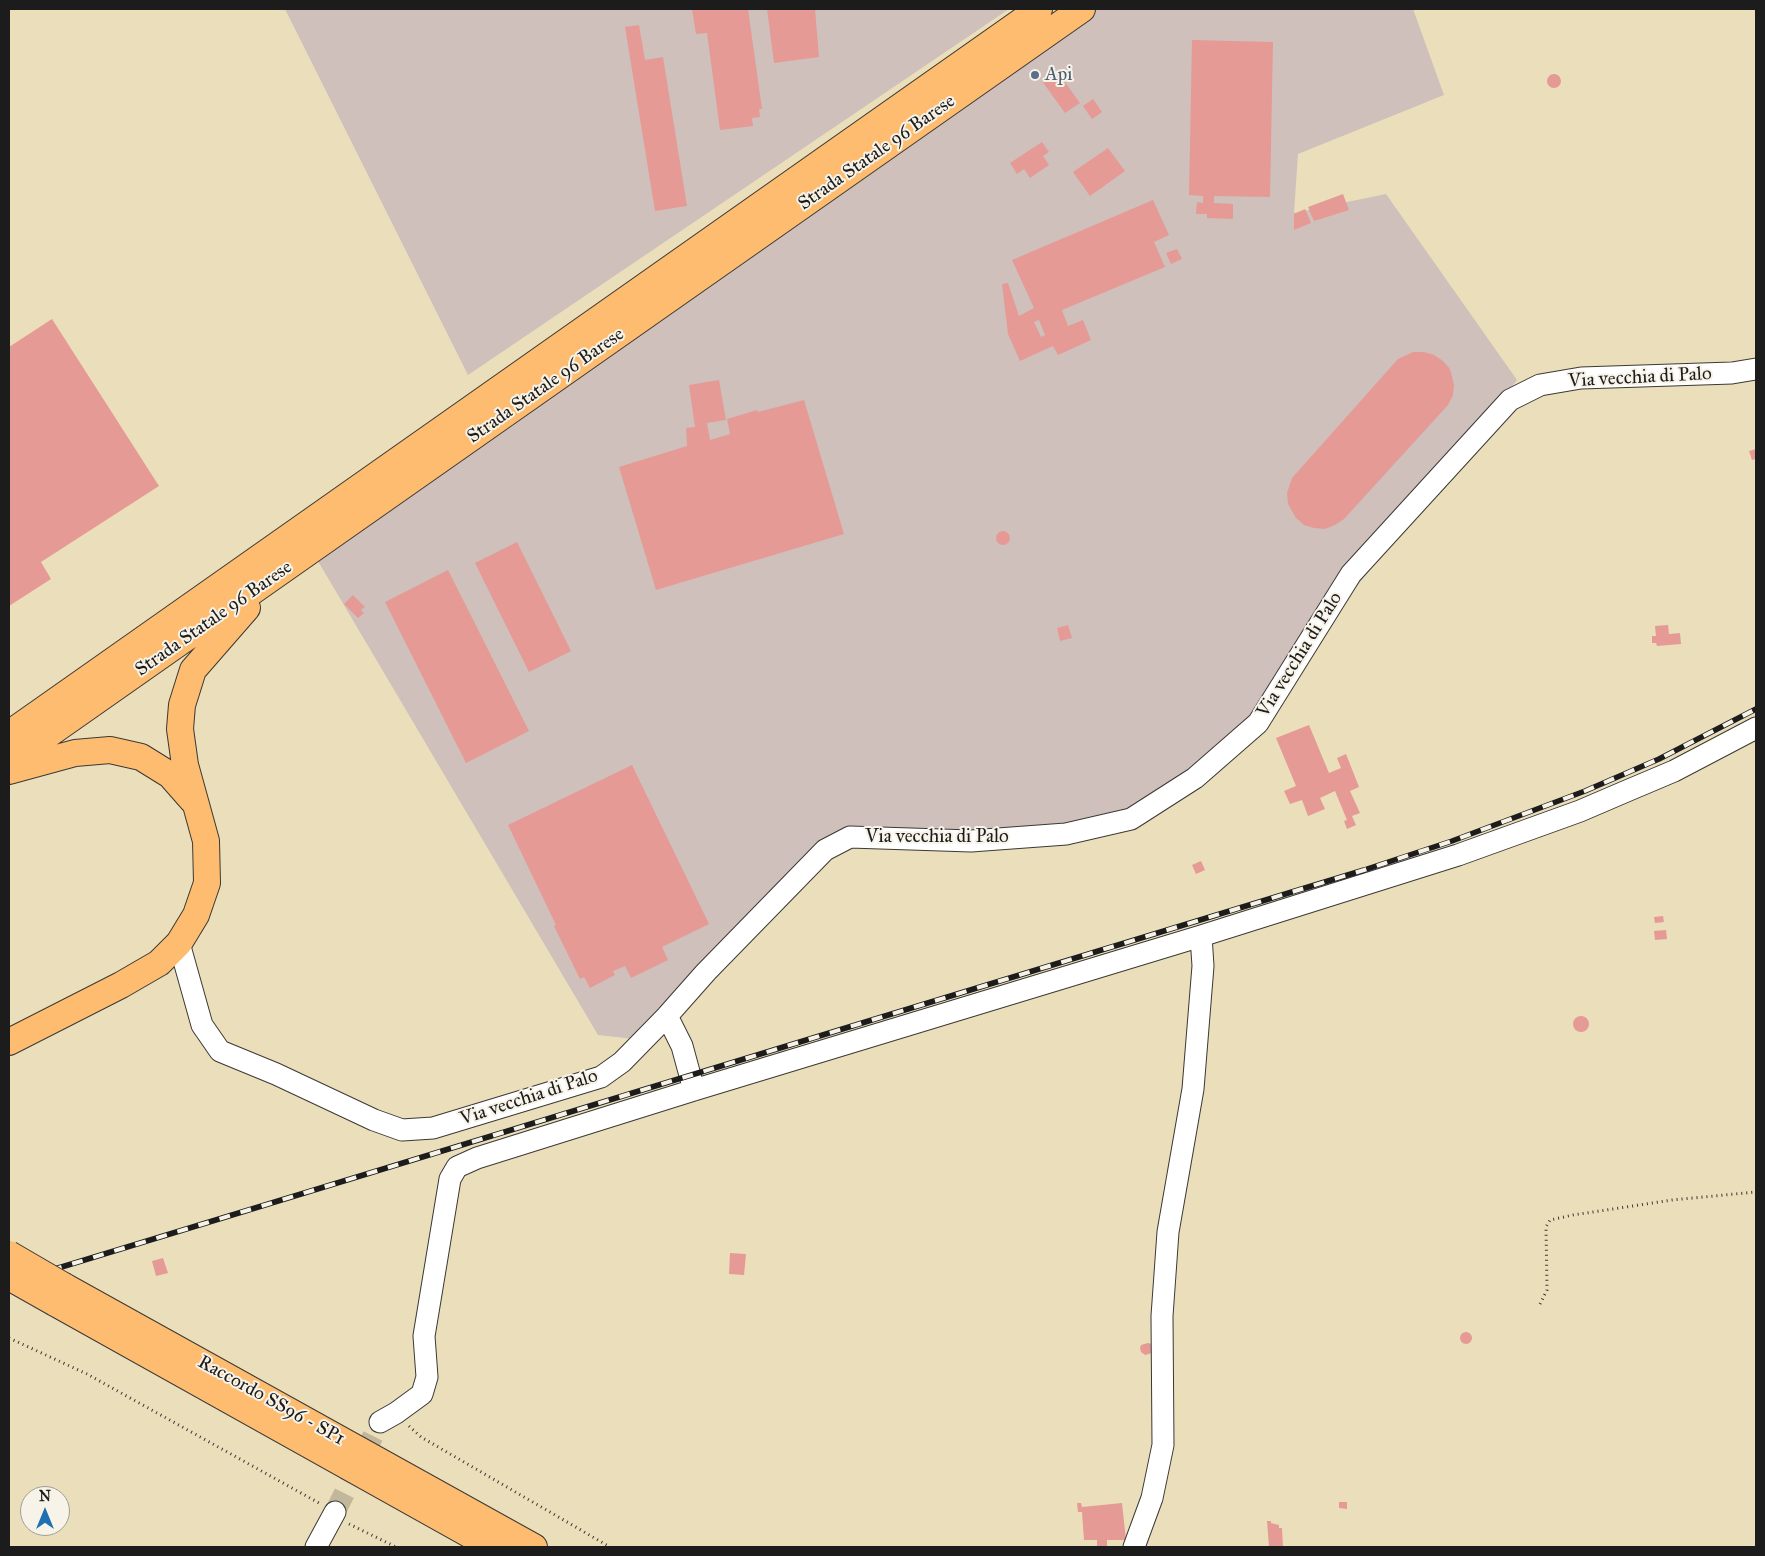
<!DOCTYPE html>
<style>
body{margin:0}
#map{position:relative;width:1765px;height:1556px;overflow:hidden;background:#ebdebb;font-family:"IM FELL Great Primer",serif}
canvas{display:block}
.frame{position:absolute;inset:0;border:10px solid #1c1c1c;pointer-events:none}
.north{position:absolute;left:20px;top:1486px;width:50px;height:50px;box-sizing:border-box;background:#f7f3e8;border:1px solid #9f9d96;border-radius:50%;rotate:0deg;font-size:14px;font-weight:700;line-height:20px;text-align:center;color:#1c1c1c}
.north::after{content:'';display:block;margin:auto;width:18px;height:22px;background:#1f6fb2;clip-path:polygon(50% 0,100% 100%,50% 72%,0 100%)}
</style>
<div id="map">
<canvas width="1765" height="1556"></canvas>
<div class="frame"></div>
<div class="north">N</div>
</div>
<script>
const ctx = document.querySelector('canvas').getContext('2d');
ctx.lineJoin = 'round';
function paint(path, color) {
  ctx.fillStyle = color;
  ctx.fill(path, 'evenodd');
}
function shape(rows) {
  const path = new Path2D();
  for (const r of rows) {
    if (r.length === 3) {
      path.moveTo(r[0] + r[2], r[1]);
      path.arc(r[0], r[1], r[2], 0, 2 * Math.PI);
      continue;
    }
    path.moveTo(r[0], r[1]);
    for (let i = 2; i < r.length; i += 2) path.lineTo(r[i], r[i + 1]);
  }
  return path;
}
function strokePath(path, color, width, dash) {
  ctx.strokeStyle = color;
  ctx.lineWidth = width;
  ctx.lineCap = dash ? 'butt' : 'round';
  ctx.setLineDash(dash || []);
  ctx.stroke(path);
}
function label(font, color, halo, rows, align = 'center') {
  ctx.font = font + ' "IM FELL Great Primer",serif';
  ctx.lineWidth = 4;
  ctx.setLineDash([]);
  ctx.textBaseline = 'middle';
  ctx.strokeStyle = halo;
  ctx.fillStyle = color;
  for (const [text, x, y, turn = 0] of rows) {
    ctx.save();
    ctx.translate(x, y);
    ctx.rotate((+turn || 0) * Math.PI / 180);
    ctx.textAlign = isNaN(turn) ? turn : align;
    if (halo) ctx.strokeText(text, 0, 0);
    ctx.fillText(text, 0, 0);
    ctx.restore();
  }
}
paint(shape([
 [285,9,1009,9,468,375],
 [1078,9,1413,9,1444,95,1298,154,1294,213,1386,194,1517,380,1285,679,1195,778,1098,826,850,837,644,1040,598,1035,312,551,511,427]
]), '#cfc0bb');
paint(shape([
 [692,9,748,9,762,109,759,109,760,117,752,118,753,126,720,130,707,33,696,34],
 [767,9,815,9,819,57,774,63],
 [639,25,645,60,663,57,687,206,655,211,625,27],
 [1192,40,1273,42,1270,197,1214,196,1214,203,1233,204,1233,219,1207,218,1207,214,1196,214,1197,202,1203,203,1203,196,1189,195],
 [1057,71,1080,103,1065,113,1042,81],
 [1554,81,7],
 [1093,99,1102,112,1092,119,1083,106],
 [1042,142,1049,152,1043,156,1049,165,1030,178,1024,169,1017,174,1010,163],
 [1108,148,1125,171,1090,196,1073,172],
 [1343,194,1349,210,1314,221,1308,207],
 [1153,200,1169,235,1154,242,1165,267,1062,310,1068,326,1083,320,1091,340,1058,355,1053,346,1020,361,1008,334,1002,284,1008,283,1019,316,1034,308,1012,260],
 [1039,320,1045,335,1041,337,1034,322],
 [1305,209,1311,223,1294,230,1294,214],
 [1177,249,1182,259,1171,264,1166,253],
 [52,319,159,486,41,562,51,579,9,606,9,347],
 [1413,352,1424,352,1434,355,1443,361,1450,369,1454,385,1453,395,1448,405,1344,519,1335,525,1325,529,1314,528,1304,525,1296,518,1288,504,1287,493,1292,478,1398,359],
 [719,380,726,420,707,423,710,440,730,434,727,419,757,410,758,412,804,400,844,534,656,590,619,467,687,446,686,428,695,427,689,385],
 [1756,449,1756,459,1752,460,1749,451],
 [1003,538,7],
 [517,542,571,651,529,672,475,563],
 [448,570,529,731,466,763,385,602],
 [353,595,365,607,361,610,364,613,358,618,344,604],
 [1068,625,1072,638,1060,641,1057,628],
 [1668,625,1669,634,1680,633,1681,644,1657,646,1656,643,1652,643,1652,636,1656,636,1655,626],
 [1309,725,1329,773,1341,768,1337,758,1346,754,1359,787,1350,791,1360,813,1352,816,1356,825,1347,829,1344,821,1347,820,1335,791,1320,798,1325,809,1308,816,1302,800,1290,804,1284,791,1296,786,1276,738],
 [632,765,709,924,662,947,668,960,631,978,625,966,613,971,615,975,590,988,584,977,580,979,554,926,556,925,508,825],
 [1201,861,1205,870,1196,874,1192,865],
 [1663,916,1664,922,1655,923,1654,917],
 [1666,930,1667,939,1655,940,1654,931],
 [1581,1024,8],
 [730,1253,746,1254,744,1275,729,1274],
 [163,1258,168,1273,156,1276,152,1261],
 [1466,1338,6],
 [1148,1343,1152,1344,1152,1353,1145,1355,1141,1352,1140,1348,1141,1345],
 [1339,1502,1347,1502,1347,1509,1339,1508],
 [1077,1503,1081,1503,1082,1507,1122,1503,1126,1540,1107,1540,1107,1547,1097,1547,1097,1540,1084,1540,1082,1512,1078,1512],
 [1267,1521,1271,1521,1271,1523,1279,1525,1279,1528,1282,1528,1283,1547,1269,1547]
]), '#e59a96');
strokePath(shape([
 [335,1512,380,1422]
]), '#c2b79b', 21, [21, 11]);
const minor = shape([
 [179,943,202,1025,220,1051,276,1074,374,1120,402,1130,433,1128,601,1077,622,1062,667,1016,706,972,825,850,850,837,971,841,1066,834,1131,819,1195,778,1258,723,1351,574,1510,400,1540,385,1581,378,1732,373,1756,369],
 [667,1016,682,1046,694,1090],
 [380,1422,396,1413,422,1394,427,1377,424,1336,450,1179,457,1167,477,1158,694,1090,1201,936,1458,855,1580,811,1629,790,1674,771,1756,728],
 [316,1547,335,1512],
 [1134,1547,1152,1498,1163,1445,1162,1316,1168,1232,1193,1089,1203,966,1201,936]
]);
const major = shape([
 [9,734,1039,9],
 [9,762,1082,9],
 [9,771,75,753,110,750,141,757,170,775,192,800],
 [9,1042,121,985,159,963,179,943,196,915,207,883,206,841,185,765,180,729,182,705,193,670,247,608],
 [64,1286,534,1547],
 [55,1303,492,1547]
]);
strokePath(minor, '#3b3934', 23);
strokePath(major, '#3b3934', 28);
strokePath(shape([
 [1540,1304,1547,1290,1546,1227,1550,1220,1573,1215,1672,1200,1756,1192],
 [9,1338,87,1374,319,1503],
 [409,1426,421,1437,610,1547],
 [349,1524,396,1547]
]), '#3b3934', 3, [1, 4]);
strokePath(minor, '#fff', 21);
strokePath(major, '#febc70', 26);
const rail = shape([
 [9,1283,1364,870,1452,841,1585,791,1659,759,1756,709]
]);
strokePath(rail, '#1c1c1c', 5.5);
strokePath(rail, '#f7f3e8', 4, [11]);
const majorBridge = shape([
 [9,1254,64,1286],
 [9,1277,55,1303]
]);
strokePath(majorBridge, '#3b3934', 28, []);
strokePath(majorBridge, '#febc70', 26);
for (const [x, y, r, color] of [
 [1035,75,5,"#5c6f8a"]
]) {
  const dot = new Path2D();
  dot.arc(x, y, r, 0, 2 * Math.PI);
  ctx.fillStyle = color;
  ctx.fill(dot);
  strokePath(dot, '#f7f3e8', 2);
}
label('19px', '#4e5e75', '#f7f3e8', [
 ["Api",1045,75]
], 'left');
label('19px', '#1c1c1c', '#f7f3e8', [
 ["Strada Statale 96 Barese",877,153,-35],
 ["Via vecchia di Palo",1640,378,-3],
 ["Strada Statale 96 Barese",546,386,-35],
 ["Strada Statale 96 Barese",214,619,-35],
 ["Via vecchia di Palo",1300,655,-58],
 ["Via vecchia di Palo",937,837],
 ["Via vecchia di Palo",529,1098,-18],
 ["Raccordo SS96 - SP1",271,1401,29]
]);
</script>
